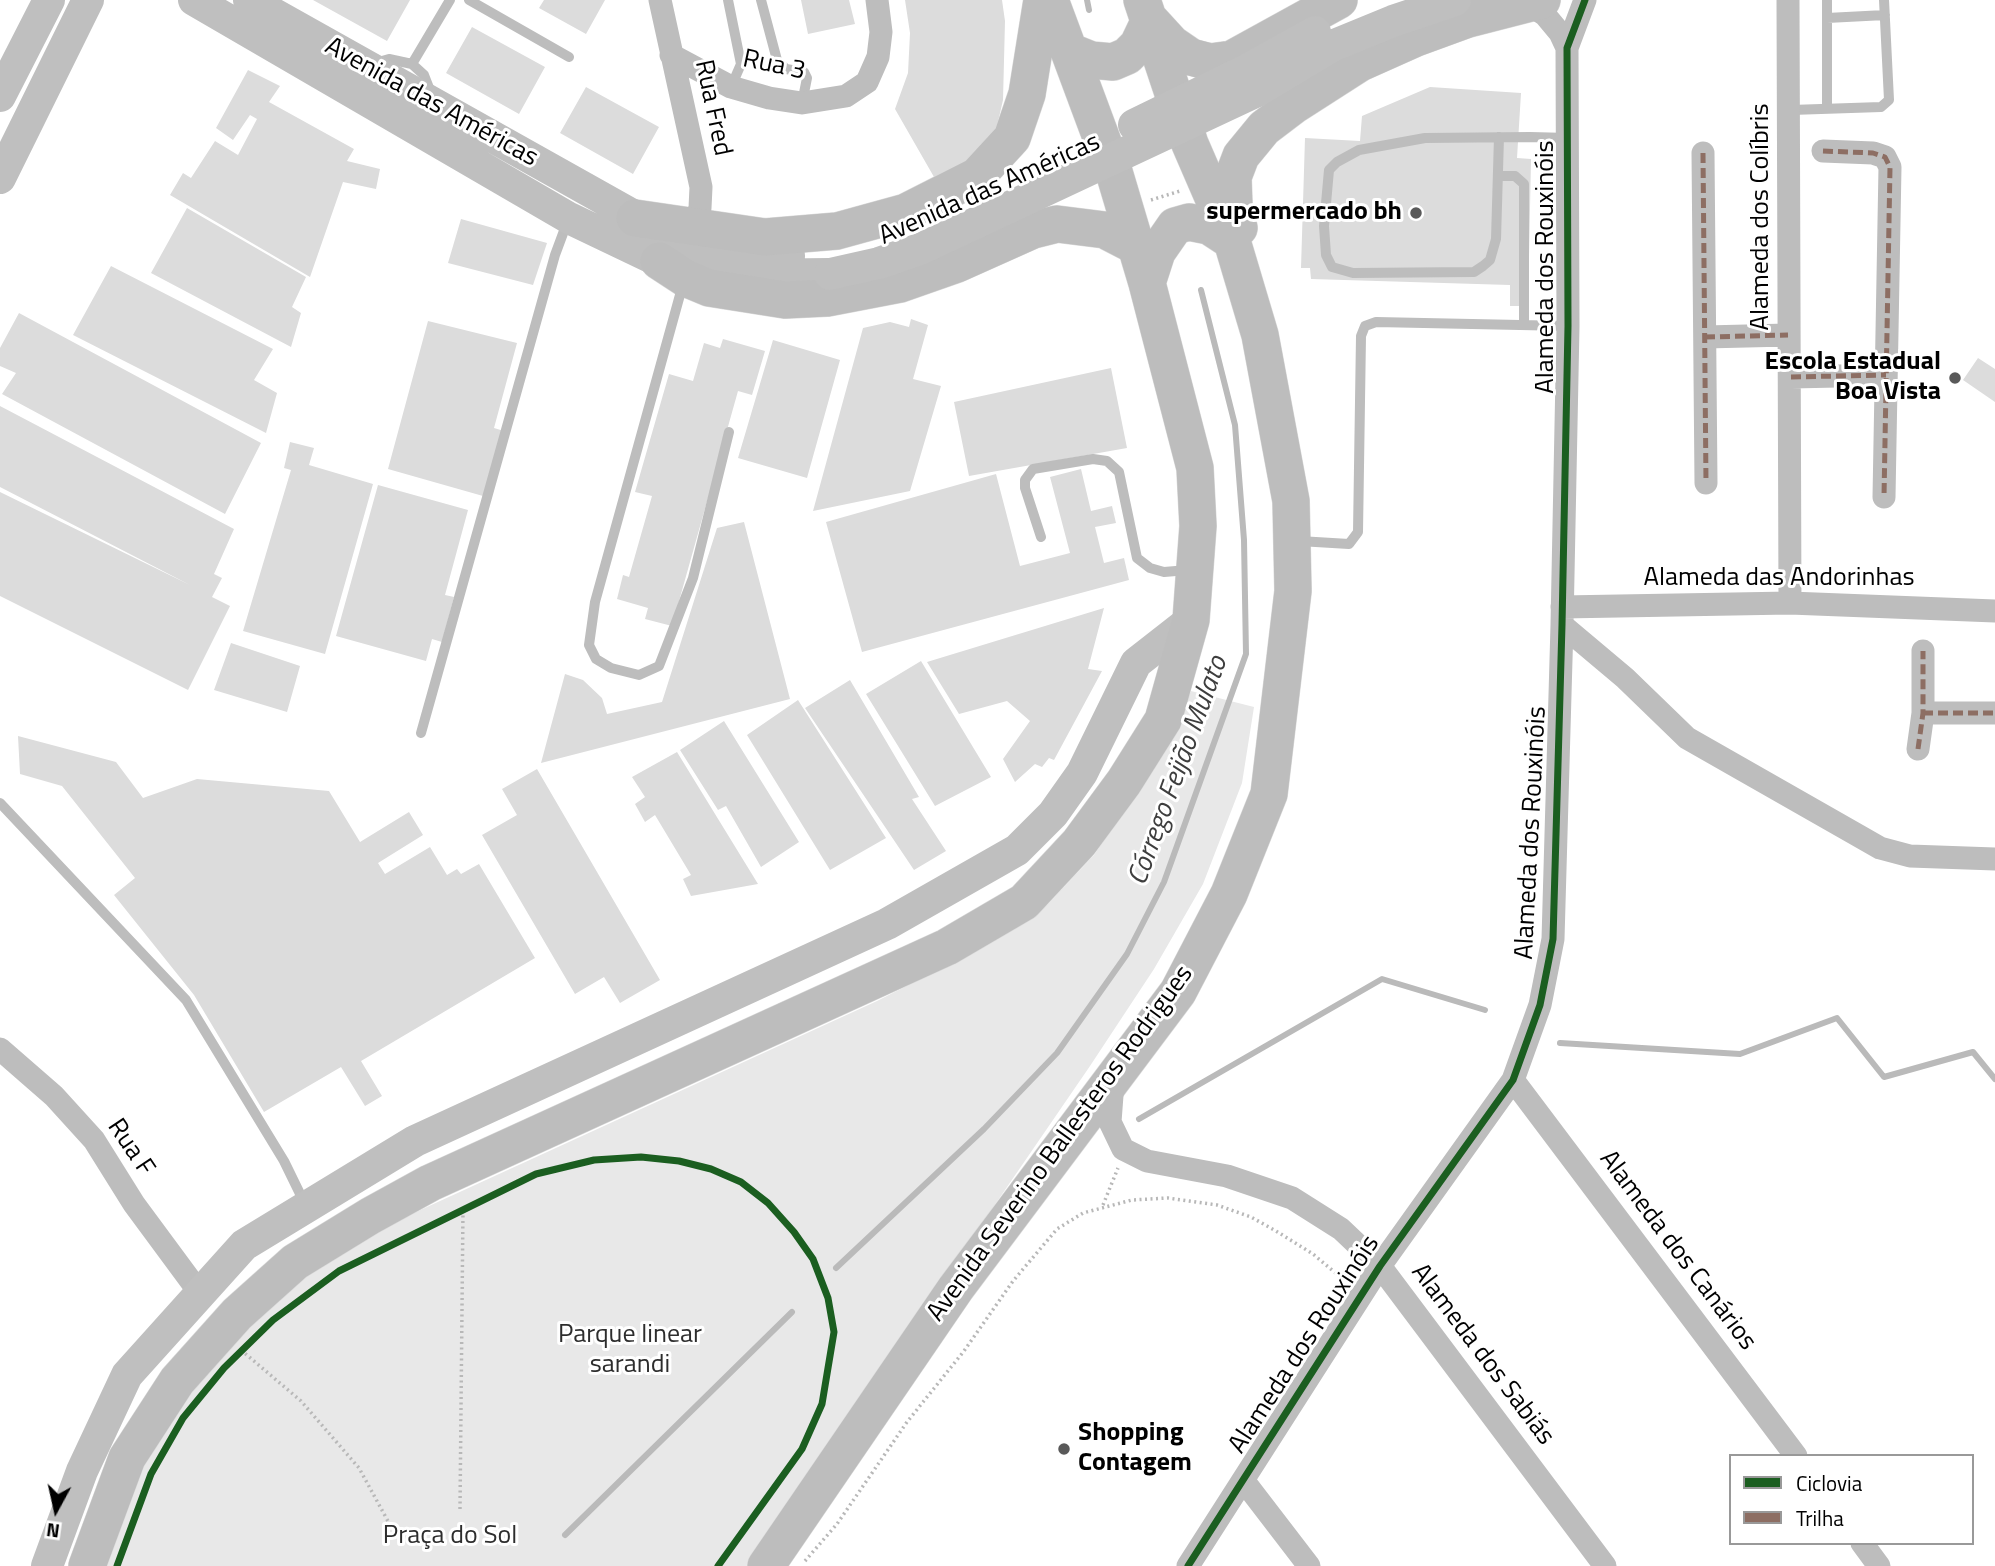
<!DOCTYPE html>
<meta charset="utf-8">
<style>
body{margin:0}
#map{position:relative;width:1995px;height:1566px;overflow:hidden;background:#fff;font-family:"Titillium Web",sans-serif}
canvas{display:block}
.legend{position:absolute;left:1729px;top:1454px;width:245px;height:91px;box-sizing:border-box;background:#fff;border:2px solid #999;margin:0;padding:9px 12px;list-style:none;font-size:21px;color:#000}
.legend li{display:flex;align-items:center;gap:14px;height:35px}
.legend b{width:35px;border:2px solid #999}
.north{position:absolute;left:21px;top:1475px;width:70px;height:70px;-webkit-text-stroke:5px #fff;paint-order:stroke;rotate:188deg;font-size:19px;font-weight:700;line-height:28px;text-align:center;color:#000}
.north::after{content:'';display:block;margin:auto;width:24px;height:32px;background:#000;clip-path:polygon(50% 0,100% 100%,50% 72%,0 100%)}
</style>
<div id="map">
<canvas width="1995" height="1566"></canvas>
<ul class="legend">
<li><b style="height:9px;background:#1b5e20"></b>Ciclovia</li>
<li><b style="height:9px;background:#8d6e63"></b>Trilha</li>
</ul>
<div class="north">N</div>
</div>
<script>
const ctx = document.querySelector('canvas').getContext('2d');
ctx.lineJoin = 'round';
function paint(path, color) {
  ctx.fillStyle = color;
  ctx.fill(path, 'evenodd');
}
function shape(rows) {
  const path = new Path2D();
  for (const r of rows) {
    path.moveTo(r[0], r[1]);
    for (let i = 2; i < r.length; i += 2) path.lineTo(r[i], r[i + 1]);
  }
  return path;
}
function strokePath(path, color, width, dash) {
  ctx.strokeStyle = color;
  ctx.lineWidth = width;
  ctx.lineCap = dash ? 'butt' : 'round';
  ctx.setLineDash(dash || []);
  ctx.stroke(path);
}
function label(font, color, halo, rows, align = 'center') {
  ctx.font = font + ' "Titillium Web",sans-serif';
  ctx.lineWidth = 6;
  ctx.setLineDash([]);
  ctx.textBaseline = 'middle';
  ctx.strokeStyle = halo;
  ctx.fillStyle = color;
  for (const [text, x, y, turn = 0] of rows) {
    ctx.save();
    ctx.translate(x, y);
    ctx.rotate((+turn || 0) * Math.PI / 180);
    ctx.textAlign = isNaN(turn) ? turn : align;
    if (halo) ctx.strokeText(text, 0, 0);
    ctx.fillText(text, 0, 0);
    ctx.restore();
  }
}
paint(shape([
 [1191,691,1254,707,1242,783,1203,884,1154,969,1090,1066,747,1566,99,1566,150,1445,204,1372,264,1308,333,1255,416,1212,877,1001,987,945,1047,905,1094,855,1164,747]
]), '#e8e8e8');
strokePath(shape([
 [1087,0,1089,10],
 [1560,1043,1740,1054,1837,1018,1884,1077,1973,1052,1995,1079],
 [1139,1119,1382,979,1485,1010],
 [836,1268,984,1129,1057,1053,1127,954,1164,882,1246,654,1244,540,1235,425,1201,290],
 [565,1535,792,1312]
]), '#bababa', 6);
paint(shape([
 [313,0,410,0,387,41],
 [544,0,605,0,586,34,539,8],
 [801,0,849,0,855,24,808,34],
 [905,0,1002,0,1005,21,1003,100,997,126,985,146,962,164,934,177,895,109,908,73,910,33],
 [472,27,545,67,519,114,446,73],
 [248,70,280,86,269,102,354,149,347,161,380,169,376,189,343,182,310,277,170,195,183,173,191,178,215,141,238,155,257,119,250,115,233,140,216,128],
 [586,87,659,127,633,174,560,133],
 [1430,87,1521,93,1517,158,1531,159,1528,306,1510,306,1510,285,1311,279,1310,268,1301,268,1305,138,1360,141,1362,116],
 [187,208,306,277,292,307,301,313,291,347,151,273],
 [461,219,547,243,533,285,448,263],
 [111,266,273,349,254,380,277,393,266,433,73,335],
 [19,313,261,443,225,514,2,394,16,373,0,366,0,348],
 [911,319,928,325,913,379,941,386,910,491,813,511,863,328,890,322,909,327],
 [428,321,517,343,494,428,504,431,483,496,388,469],
 [723,339,765,351,752,395,738,391,672,626,645,619,648,608,617,599,623,575,629,577,652,496,635,492,669,374,693,381,704,343,720,348],
 [773,340,840,360,807,478,738,458],
 [1978,358,1995,369,1995,402,1963,380],
 [1111,368,1127,448,969,476,954,402],
 [0,406,234,529,214,574,222,578,212,597,230,606,188,690,0,596,0,492,190,585,0,487],
 [290,442,314,448,309,465,373,484,325,654,243,631,291,470,284,468],
 [1081,469,1091,511,1112,506,1116,523,1095,527,1104,563,1124,558,1129,580,862,652,826,522,996,474,1020,566,1070,553,1050,477],
 [378,485,468,510,445,595,454,597,442,642,432,639,426,661,336,636],
 [744,522,790,699,541,763,565,674,583,680,602,698,607,714,662,702,717,528],
 [1104,608,1088,669,1102,671,1054,760,1049,758,1042,767,1035,764,1015,782,1003,759,1030,721,1007,701,959,714,927,662],
 [231,643,300,666,287,712,214,690],
 [921,661,991,777,935,806,866,694],
 [850,680,919,797,912,799,946,851,914,870,805,708],
 [798,700,886,838,830,870,747,735],
 [724,721,799,842,761,867,726,806,718,810,680,750],
 [18,736,116,762,143,798,197,779,329,791,360,842,409,812,423,835,378,863,385,874,430,847,447,875,457,869,461,874,479,864,535,958,361,1061,382,1096,365,1106,341,1067,264,1112,194,995,114,895,135,878,62,786,20,774],
 [677,752,758,884,691,896,683,879,691,875,655,815,645,822,635,804,645,797,632,777],
 [537,769,660,980,620,1003,604,977,575,994,482,835,517,815,502,789]
]), '#dcdcdc');
const primary = shape([
 [1150,20,1172,44,1191,57,1210,62,1232,59,1339,0],
 [1071,52,1091,60,1113,62,1127,56,1138,45,1148,24],
 [635,218,765,237,837,231,906,212,977,176,1012,138,1027,94,1042,0],
 [1239,228,1234,206,1233,177,1241,156,1264,128,1293,106,1360,63,1416,38,1468,19,1542,0],
 [659,261,685,278,709,288,785,300,827,298,900,284,957,264,1033,230,1057,224,1105,230,1136,246],
 [1147,283,1157,252,1175,226,1189,222,1209,226,1232,241],
 [87,1566,127,1458,177,1381,237,1314,295,1262,370,1216,430,1183,947,947,1024,902,1079,843,1124,782,1163,720,1191,620,1198,526,1195,468,1147,283,1114,172,1050,0],
 [766,1566,956,1288,1178,992,1229,894,1269,794,1293,591,1291,501,1260,335,1232,241,1190,144,1142,0]
]);
strokePath(primary, '#dbdbdb', 38);
strokePath(shape([
 [1151,200,1180,191],
 [1103,1205,1118,1168],
 [241,1350,301,1401,359,1468,389,1523],
 [460,1509,463,1209],
 [805,1561,837,1524,907,1422,964,1351,1013,1281,1057,1229,1083,1213,1132,1200,1168,1198,1217,1205,1251,1217,1276,1231,1313,1254,1345,1281]
]), '#b8b8b8', 3.5, [2, 3.5]);
strokePath(shape([
 [469,0,569,57],
 [728,0,741,64,731,87],
 [761,0,777,60,786,69,804,72,807,78,802,103],
 [1827,0,1827,109],
 [1827,18,1885,15],
 [375,63,389,59,412,64,424,75,431,93],
 [412,64,450,0],
 [1791,110,1881,107,1889,100,1884,0],
 [1499,137,1496,239,1490,260,1483,266,1474,272,1353,273,1332,267,1326,255,1324,226,1329,170,1337,162,1359,150,1425,138,1530,137,1569,138],
 [1498,176,1515,176,1524,184,1524,325],
 [683,284,595,602,589,645,596,659,611,668,639,675,659,666,693,578,729,432],
 [1041,537,1025,488,1025,480,1033,469,1093,459,1107,461,1119,472,1137,558,1150,568,1164,572,1188,570],
 [1299,541,1349,544,1358,532,1361,336,1365,326,1376,322,1568,326],
 [421,733,555,255,568,220],
 [0,803,186,1000,284,1161,305,1204]
]), '#bdbdbd', 10);
strokePath(shape([
 [660,0,701,187,700,208,693,228],
 [1788,0,1790,603],
 [1527,3,1545,15,1560,33,1567,48],
 [671,55,731,87,769,98,802,103,846,96,867,82,878,57,881,32,877,0],
 [1823,151,1873,153,1885,157,1890,167,1884,497],
 [1703,153,1706,483],
 [1705,337,1788,335],
 [1791,377,1886,375],
 [1562,607,1790,603,1995,611],
 [1562,625,1625,678,1687,738,1859,836,1880,848,1910,856,1995,859],
 [1923,713,1995,713],
 [1918,749,1923,713,1923,651],
 [0,1049,54,1096,94,1140,134,1204,199,1292],
 [1513,1080,1796,1456],
 [1113,1082,1110,1122,1123,1149,1147,1161,1227,1176,1292,1198,1341,1229,1380,1266,1605,1566],
 [1243,1480,1309,1566],
 [1862,1543,1879,1566],
 [1188,1566,1380,1266,1513,1080,1540,1005,1553,939,1562,625,1568,326,1567,48,1585,0]
]), '#bdbdbd', 23);
strokePath(shape([
 [194,0,569,218,659,261,739,275,830,274],
 [249,0,668,235,700,246,789,256],
 [0,96,49,0],
 [0,178,88,0],
 [47,1566,82,1471,127,1375,244,1245,415,1141,887,924,1017,850,1053,814,1082,773,1136,663,1191,620]
]), '#bfbfbf', 32);
strokePath(primary, '#bdbdbd', 37);
strokePath(shape([
 [1134,125,1243,72,1315,32],
 [830,274,879,263,920,249,1257,91,1332,46,1393,21,1455,0]
]), '#bfbfbf', 32);
strokePath(shape([
 [1823,151,1873,153,1885,157,1890,167,1884,497],
 [1703,153,1706,483],
 [1705,337,1788,335],
 [1791,377,1886,375],
 [1923,713,1995,713],
 [1918,749,1923,713,1923,651]
]), '#8d6e63', 5, [10, 5]);
strokePath(shape([
 [117,1566,151,1474,183,1418,224,1368,273,1320,339,1271,536,1174,594,1160,641,1157,679,1161,711,1169,741,1182,768,1203,794,1232,813,1259,828,1298,834,1332,822,1404,802,1449,718,1566],
 [1188,1566,1380,1266,1513,1080,1540,1005,1553,939,1562,625,1568,326,1567,48,1585,0]
]), '#1b5e20', 7);
for (const [x, y, r, color] of [
 [1416,213,7,"#595959"],
 [1955,378,7,"#595959"],
 [1064,1449,7,"#595959"]
]) {
  const dot = new Path2D();
  dot.arc(x, y, r, 0, 2 * Math.PI);
  ctx.fillStyle = color;
  ctx.fill(dot);
  strokePath(dot, '#fff', 2.5);
}
label('26px', '#000', '#fff', [
 ["Rua 3",774,66,12],
 ["Avenida das Américas",431,103,29],
 ["Rua Fred",712,108,78],
 ["Avenida das Américas",990,190,-24],
 ["Alameda dos Colíbris",1762,217,-90],
 ["Alameda dos Rouxinóis",1547,267,-90],
 ["Alameda das Andorinhas",1779,579],
 ["Alameda dos Rouxinóis",1532,833,-87],
 ["Avenida Severino Ballesteros Rodrigues",1061,1144,-54],
 ["Rua F",130,1148,56],
 ["Alameda dos Canários",1677,1251,53],
 ["Alameda dos Rouxinóis",1305,1345,-57],
 ["Alameda dos Sabiás",1482,1355,53]
]);
label('bold 26px', '#000', '#fff', [
 ["supermercado bh",1402,213],
 ["Escola Estadual",1941,363],
 ["Boa Vista",1941,393],
 ["Shopping",1078,1434,"left"],
 ["Contagem",1078,1464,"left"]
], 'right');
label('26px', '#2d2d2d', '#fff', [
 ["Parque linear",630,1336],
 ["sarandi",630,1366],
 ["Praça do Sol",450,1537]
]);
label('italic 28px', '#3e3e3e', '#fff', [
 ["Córrego Feijão Mulato",1179,771,-70]
]);
</script>
